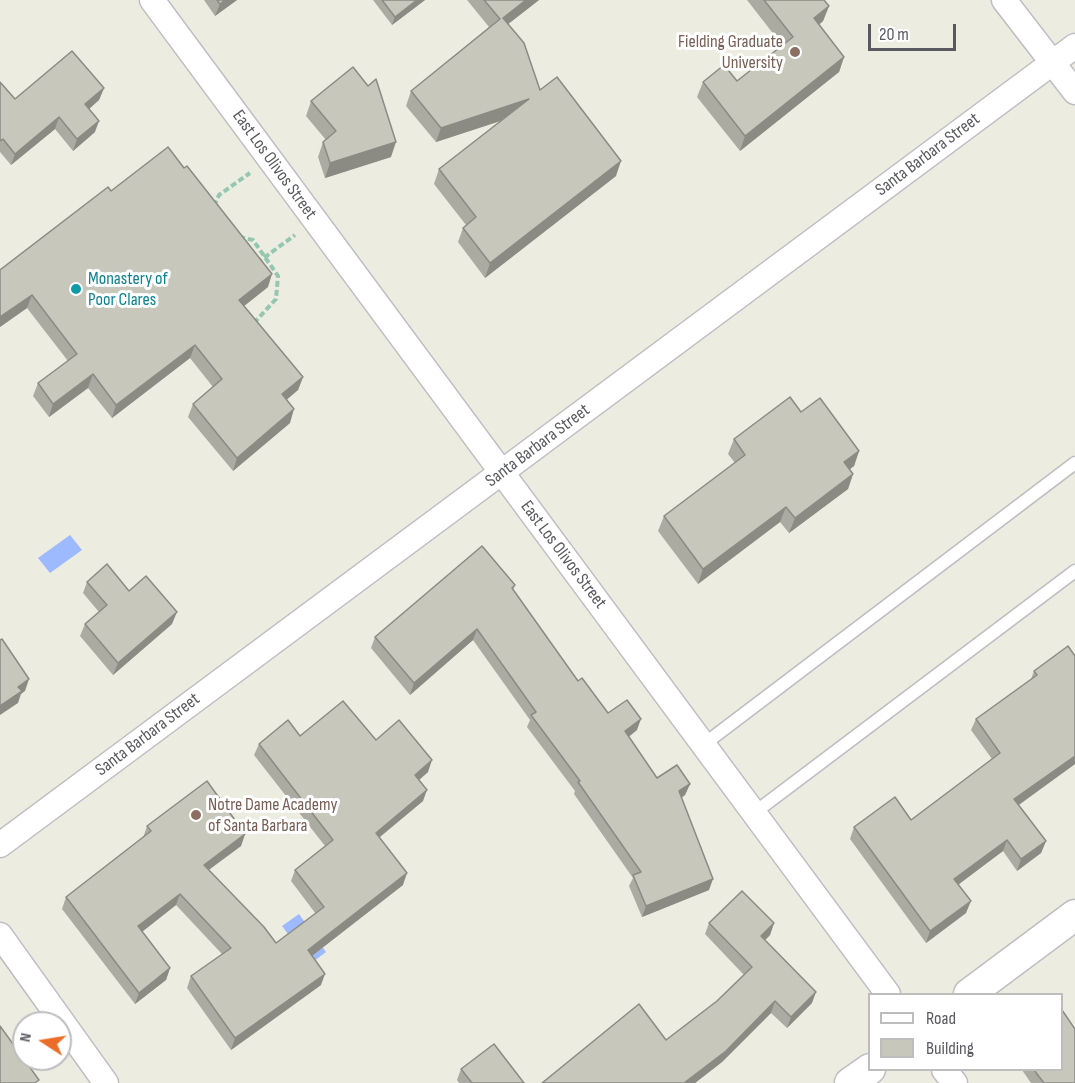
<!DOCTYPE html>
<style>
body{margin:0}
#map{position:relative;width:1075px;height:1083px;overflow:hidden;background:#ecece0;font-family:"Sofia Sans Condensed",sans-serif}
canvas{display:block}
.legend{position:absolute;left:868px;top:993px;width:195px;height:78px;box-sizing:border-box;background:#fff;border:2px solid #bdbdc0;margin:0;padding:8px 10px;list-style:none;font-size:18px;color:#595a61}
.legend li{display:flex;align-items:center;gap:12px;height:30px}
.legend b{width:30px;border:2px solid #bdbdc0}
.north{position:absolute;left:12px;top:1011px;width:60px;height:60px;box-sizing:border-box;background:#fff;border:2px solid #bdbdc0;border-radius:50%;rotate:282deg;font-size:16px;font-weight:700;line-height:24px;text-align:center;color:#595a61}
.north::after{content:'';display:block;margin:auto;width:21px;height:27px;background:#ea6e29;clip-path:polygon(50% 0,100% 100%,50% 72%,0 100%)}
.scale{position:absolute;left:868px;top:24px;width:88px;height:27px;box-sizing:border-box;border:3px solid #595a61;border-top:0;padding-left:8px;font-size:18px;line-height:21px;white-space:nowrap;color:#595a61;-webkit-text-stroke:4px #fff;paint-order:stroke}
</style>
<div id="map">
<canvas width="1075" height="1083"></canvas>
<ul class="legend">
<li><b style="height:8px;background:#fff"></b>Road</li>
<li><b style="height:16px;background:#c7c7bc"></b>Building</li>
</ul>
<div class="north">N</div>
<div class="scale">20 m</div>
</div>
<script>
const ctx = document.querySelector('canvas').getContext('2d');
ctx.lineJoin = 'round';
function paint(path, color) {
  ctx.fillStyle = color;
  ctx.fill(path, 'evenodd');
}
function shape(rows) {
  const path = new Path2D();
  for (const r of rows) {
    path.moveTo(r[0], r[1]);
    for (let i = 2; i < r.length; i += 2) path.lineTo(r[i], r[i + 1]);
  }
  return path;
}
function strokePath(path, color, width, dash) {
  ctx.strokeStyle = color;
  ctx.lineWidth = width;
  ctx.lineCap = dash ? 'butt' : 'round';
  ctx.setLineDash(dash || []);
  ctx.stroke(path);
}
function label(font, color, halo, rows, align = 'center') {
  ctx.font = font + ' "Sofia Sans Condensed",sans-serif';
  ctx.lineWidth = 6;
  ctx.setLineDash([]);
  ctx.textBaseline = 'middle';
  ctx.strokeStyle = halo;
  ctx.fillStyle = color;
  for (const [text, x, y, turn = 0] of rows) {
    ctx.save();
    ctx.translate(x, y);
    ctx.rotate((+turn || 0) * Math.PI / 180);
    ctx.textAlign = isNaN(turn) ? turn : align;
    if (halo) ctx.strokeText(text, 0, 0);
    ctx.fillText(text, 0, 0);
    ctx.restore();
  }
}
paint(shape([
 [70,535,82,550,50,573,38,558],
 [299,914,326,952,310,964,282,926]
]), '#9db9ff');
const service = shape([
 [703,745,1075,463],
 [754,813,1075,571]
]);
const minor = shape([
 [152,0,888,994],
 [1004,0,1075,92],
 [0,845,1075,46],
 [0,935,106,1083],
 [944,1070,955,1083]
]);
const tertiary = shape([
 [969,994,1075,915],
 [850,1083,870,1069]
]);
strokePath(service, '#bdbdc4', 15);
strokePath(minor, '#bdbdc4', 27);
strokePath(tertiary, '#bdbdc4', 33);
strokePath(shape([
 [214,206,219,195,250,173],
 [239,237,253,240,278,276,276,299,253,324],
 [257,263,295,235]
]), '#95c6b0', 4, [6, 3]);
strokePath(service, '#fff', 12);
strokePath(minor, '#fff', 24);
strokePath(tertiary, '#fff', 30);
paint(shape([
 [204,0,237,0,215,16],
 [373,0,425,0,392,25],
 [467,0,539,0,508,24,540,90,616,176,485,278,458,242,463,228,466,225,434,184,439,169,501,121,436,142,406,106,411,91,489,27],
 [747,0,824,0,829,6,823,21,819,25,844,57,839,72,740,151,697,97,703,82,737,81,782,45],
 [0,82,15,99,104,88,99,100,89,109,95,132,73,151,55,129,11,165,0,152],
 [311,101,391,157,325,178,318,157,323,142,326,140,306,116],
 [111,191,268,287,244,306,303,377,298,390,286,400,290,423,233,471,188,417,193,404,213,387,190,358,112,418,88,388,49,417,33,396,38,383,68,361,27,308,0,327],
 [801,412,859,451,854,466,850,469,853,474,848,489,789,533,780,522,698,584,658,531,664,516,735,463,728,454,734,439],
 [87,582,129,591,172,624,113,675,80,636,85,624,99,612,83,593],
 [515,585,513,590,578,681,608,713,637,730,628,737,657,778,690,784,685,795,681,798,709,890,642,917,629,886,633,878,574,794,575,791,527,727,530,720,473,640,410,695,371,648,375,637],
 [1075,656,1075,764,1019,805,1046,841,1041,853,1017,871,1003,851,958,884,966,913,926,943,850,839,854,827,911,820,992,759,971,730,976,719,1031,679,1034,671],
 [300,736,376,740,428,772,419,780,423,801,379,838,403,885,312,956,321,985,231,1050,187,988,191,976,222,954,176,905,142,932,170,968,166,980,135,1004,62,909,66,897,143,838,147,826,245,834,241,846,209,870,276,943,316,914,291,881,295,870,325,846,254,755,259,744],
 [709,923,774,923,770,935,765,940,812,1003,787,1028,771,1013,722,1062,695,1083,542,1083,666,1040,717,1001,744,975,705,934],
 [461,1069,524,1083,459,1083,457,1080],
 [1022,1070,1062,1070,1075,1083,1031,1083]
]), '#ababa2');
paint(shape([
 [225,0,237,0,215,16,220,4],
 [417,0,425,0,392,25,395,17],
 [526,0,539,0,498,32,503,18],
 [829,6,823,21,808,33,814,18],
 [844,57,839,72,740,151,745,136],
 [104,88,99,100,81,116,85,104],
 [529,99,524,113,436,142,441,128],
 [59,117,55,129,11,165,15,154],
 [99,121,95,132,73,151,77,139],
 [396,142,391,157,325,178,330,163],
 [621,161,616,176,485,278,490,263],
 [272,274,268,287,234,314,239,300],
 [32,295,27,308,0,327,0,317],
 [195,345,190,358,112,418,116,405],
 [93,374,88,388,49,417,53,404],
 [303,377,298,390,277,408,282,394],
 [294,409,290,423,233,471,237,458],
 [859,451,854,466,839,477,844,462],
 [853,474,848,489,789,533,795,518],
 [786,507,780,522,698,584,703,569],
 [177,612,172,624,113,675,118,663],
 [477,629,473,640,410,695,414,683],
 [29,679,25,691,21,694,18,703,0,715,0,706,18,687],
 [641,719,637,730,621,743,625,731],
 [1075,756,1075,764,1010,811,1014,799],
 [432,760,428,772,411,787,415,775],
 [690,784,685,795,675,803,679,791],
 [427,790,423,801,371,844,376,833],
 [245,834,241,846,200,876,204,865],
 [1007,840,1003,851,950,891,954,879],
 [1046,841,1041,853,1017,871,1021,859],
 [407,873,403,885,304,962,308,950],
 [713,879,709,890,642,917,646,906],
 [180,894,176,905,134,938,138,926],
 [971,901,966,913,926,943,930,931],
 [774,923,770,935,757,948,761,936],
 [170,968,166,980,135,1004,139,993],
 [325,974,321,985,231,1050,235,1038],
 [816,992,812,1003,787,1028,791,1017],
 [775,1001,771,1013,722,1062,695,1083,684,1083]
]), '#8b8b84');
const building = shape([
 [217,0,225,0,220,4,217,0],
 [382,0,417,0,395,17,382,0],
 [484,0,526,0,503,18,524,43,540,90,557,77,621,161,490,263,463,228,476,217,439,169,529,99,441,128,411,91,500,19,484,0],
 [764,0,824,0,829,6,814,18,844,57,745,136,703,82,724,65,737,81,793,37,764,0],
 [72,51,104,88,85,104,99,121,77,139,59,117,15,154,3,139,0,141,0,82,15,99,72,51],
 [353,67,368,86,376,79,396,142,330,163,323,142,336,131,311,101,353,67],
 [168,147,184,168,187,166,272,274,239,300,303,377,282,394,294,409,237,458,193,404,222,379,195,345,116,405,93,374,53,404,38,383,77,354,32,295,0,317,0,270,108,187,111,191,168,147],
 [790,397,801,412,820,398,859,451,844,462,853,474,795,518,786,507,703,569,664,516,745,455,734,439,790,397],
 [482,546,515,585,512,588,578,681,582,678,608,713,627,700,641,719,625,731,657,778,677,765,690,784,679,791,713,879,646,906,633,875,641,872,578,782,580,781,531,715,536,712,477,629,414,683,375,637,482,546],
 [107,564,129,591,146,576,177,612,118,663,85,624,107,605,87,582,107,564],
 [2,639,29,679,18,687,22,691,0,706,0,640,2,639],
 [1068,646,1075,656,1075,756,1014,799,1046,841,1021,859,1007,840,954,879,971,901,930,931,854,827,895,797,911,820,1000,753,976,719,1037,675,1034,671,1068,646],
 [343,701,376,740,399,720,432,760,415,775,427,790,376,833,407,873,308,950,325,974,235,1038,191,976,231,948,180,894,138,926,170,968,139,993,66,897,151,831,147,826,207,781,245,834,204,865,264,927,276,943,324,907,295,870,333,840,259,744,288,720,300,736,343,701],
 [742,891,774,923,761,936,816,992,791,1017,775,1001,726,1051,684,1083,542,1083,639,1004,666,1040,717,1001,752,967,709,923,742,891],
 [1062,1010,1075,1029,1075,1083,1044,1083,1034,1070,1062,1070,1062,1010],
 [0,1026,39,1080,35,1083,0,1083,0,1026],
 [494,1044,524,1083,472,1083,461,1069,494,1044]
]);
paint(building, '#c7c7bc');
strokePath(building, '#8b8b84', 1.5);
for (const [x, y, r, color] of [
 [795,52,6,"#8d6e63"],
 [76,289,6,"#0f9aa8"],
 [196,815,6,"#8d6e63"]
]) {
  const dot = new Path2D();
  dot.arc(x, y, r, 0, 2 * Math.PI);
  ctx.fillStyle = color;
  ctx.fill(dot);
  strokePath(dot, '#fff', 2);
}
label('18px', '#785e54', '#fff', [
 ["Fielding Graduate",783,42],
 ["University",783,63],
 ["Notre Dame Academy",208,805,"left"],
 ["of Santa Barbara",208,826,"left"]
], 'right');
label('18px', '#595a61', '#fff', [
 ["Santa Barbara Street",928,155,-37],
 ["East Los Olivos Street",274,165,54],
 ["Santa Barbara Street",538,446,-37],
 ["East Los Olivos Street",563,555,53],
 ["Santa Barbara Street",148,735,-37]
]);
label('18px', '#0d838f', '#fff', [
 ["Monastery of",88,279],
 ["Poor Clares",88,300]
], 'left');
</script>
